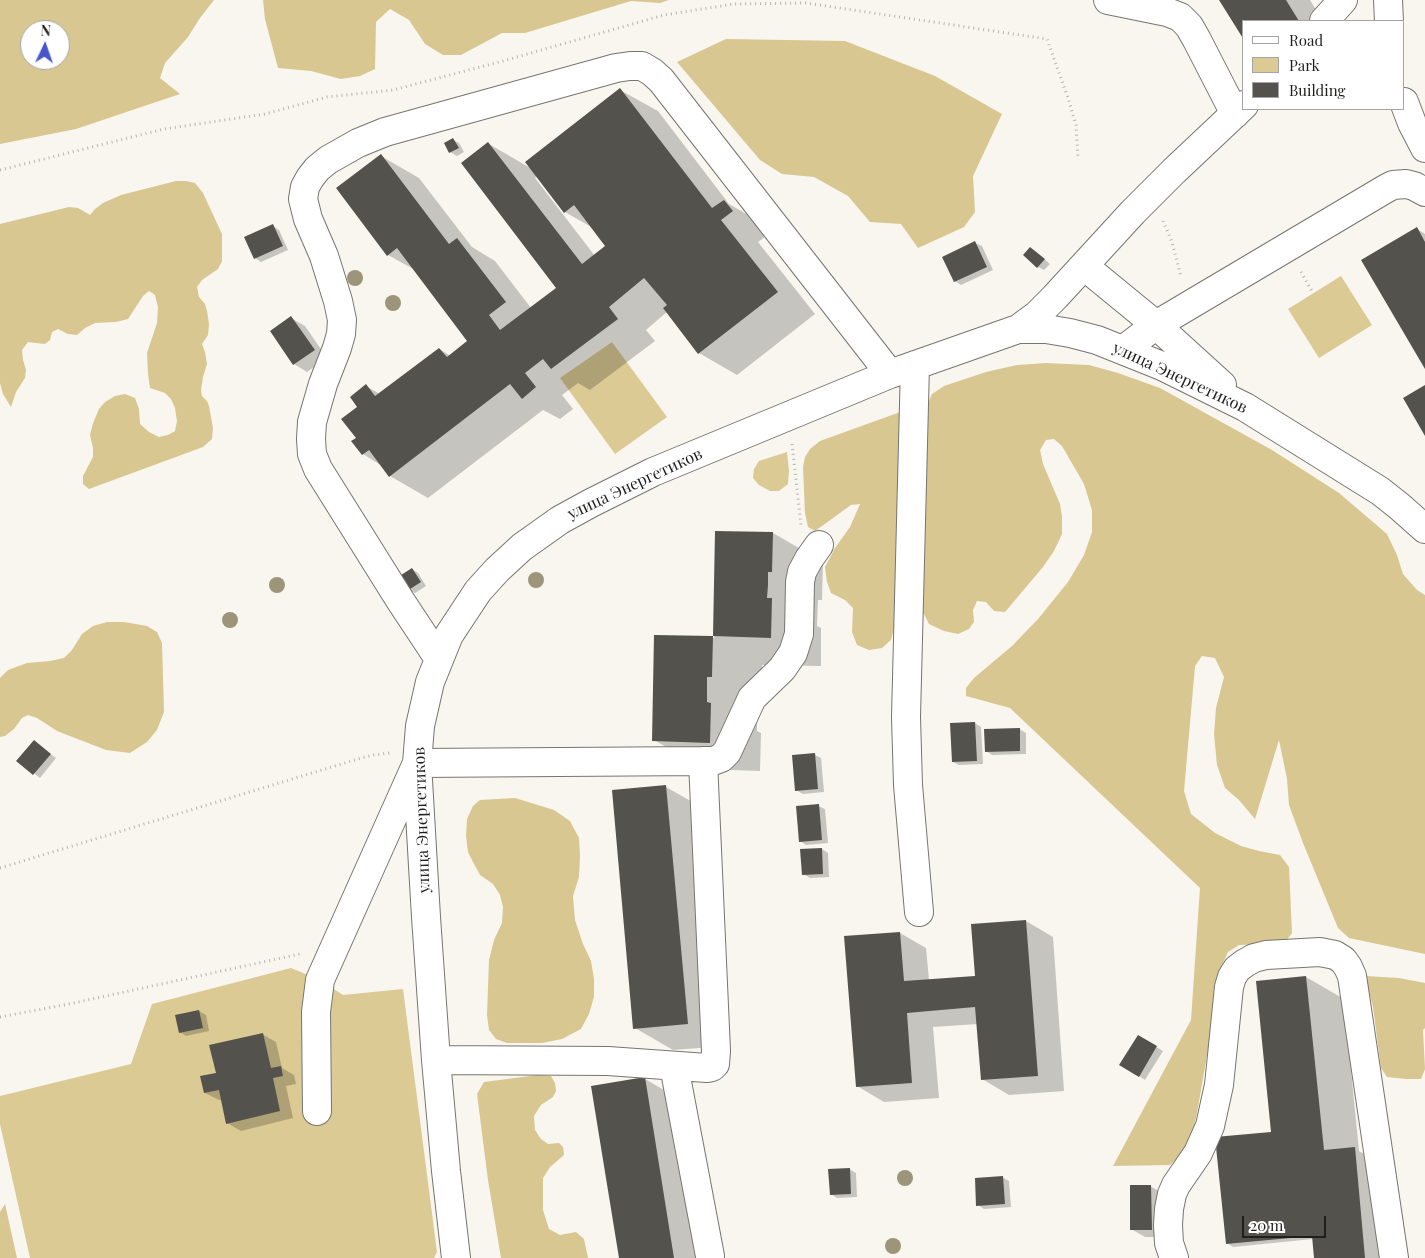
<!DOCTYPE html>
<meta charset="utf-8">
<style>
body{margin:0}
#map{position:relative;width:1425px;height:1258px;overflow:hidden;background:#f8f6ef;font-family:"Playfair Display",serif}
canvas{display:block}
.legend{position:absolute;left:1242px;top:20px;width:162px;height:90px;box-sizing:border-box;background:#fff;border:1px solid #a6a5a5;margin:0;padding:6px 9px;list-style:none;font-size:15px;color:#201f1d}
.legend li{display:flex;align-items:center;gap:10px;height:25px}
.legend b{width:25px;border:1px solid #a6a5a5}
.north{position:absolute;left:20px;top:20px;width:50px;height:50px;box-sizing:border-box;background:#fff;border:1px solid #a6a5a5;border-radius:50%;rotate:3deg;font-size:14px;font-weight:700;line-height:20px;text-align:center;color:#201f1d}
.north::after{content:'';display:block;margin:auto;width:18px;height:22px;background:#4757cb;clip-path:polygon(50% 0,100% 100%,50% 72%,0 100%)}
.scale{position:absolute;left:1242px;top:1216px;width:84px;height:22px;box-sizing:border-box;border:2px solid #201f1d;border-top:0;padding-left:6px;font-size:15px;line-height:18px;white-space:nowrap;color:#201f1d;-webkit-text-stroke:4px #fff;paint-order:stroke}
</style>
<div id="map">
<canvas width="1425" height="1258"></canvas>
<ul class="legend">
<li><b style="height:6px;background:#fff"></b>Road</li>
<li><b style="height:14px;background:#dbca94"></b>Park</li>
<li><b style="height:14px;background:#54524d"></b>Building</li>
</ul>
<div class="north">N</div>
<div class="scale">20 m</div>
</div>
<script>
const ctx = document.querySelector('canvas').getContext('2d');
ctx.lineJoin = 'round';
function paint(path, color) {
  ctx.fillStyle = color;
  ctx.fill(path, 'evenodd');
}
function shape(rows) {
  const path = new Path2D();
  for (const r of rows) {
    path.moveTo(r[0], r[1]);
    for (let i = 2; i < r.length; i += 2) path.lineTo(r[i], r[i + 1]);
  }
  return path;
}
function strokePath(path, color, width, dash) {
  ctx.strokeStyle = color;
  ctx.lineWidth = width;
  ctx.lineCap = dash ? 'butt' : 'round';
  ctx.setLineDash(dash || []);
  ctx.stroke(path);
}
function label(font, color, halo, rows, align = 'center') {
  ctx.font = font + ' "Playfair Display",serif';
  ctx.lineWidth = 5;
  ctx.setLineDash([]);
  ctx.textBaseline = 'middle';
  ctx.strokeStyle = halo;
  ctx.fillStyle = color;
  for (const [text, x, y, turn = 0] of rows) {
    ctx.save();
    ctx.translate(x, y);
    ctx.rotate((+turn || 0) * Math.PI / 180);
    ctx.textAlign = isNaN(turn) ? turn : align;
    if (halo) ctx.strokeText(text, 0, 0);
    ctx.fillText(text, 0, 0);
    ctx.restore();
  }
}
paint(shape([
 [1341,276,1372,325,1319,358,1288,309],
 [612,342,667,417,615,454,560,378],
 [787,452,789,471,788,484,779,491,770,491,759,485,753,478,754,469,759,461],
 [291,968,320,980,343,995,403,989,437,1252,434,1258,30,1258,0,1124,0,1096,131,1064,152,1004]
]), '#dbca94');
paint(shape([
 [0,0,214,0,200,18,188,37,165,63,160,78,180,94,76,129,0,144],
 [30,30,60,30,60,60,30,60],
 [263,0,669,0,660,3,631,1,525,33,502,33,461,55,443,55,425,44,409,20,390,9,376,22,375,69,360,76,341,79,311,71,278,68,265,19],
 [726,39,845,41,935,76,1002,114,973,176,975,212,964,227,918,248,901,224,870,222,848,196,814,177,782,174,760,160,677,62],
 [176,181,186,181,195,183,203,193,222,234,222,261,218,269,202,280,197,287,199,297,205,304,207,311,209,324,208,335,202,344,205,352,207,364,203,377,201,390,202,396,207,401,209,406,213,428,212,439,203,447,89,489,83,484,83,476,93,457,93,448,90,435,93,423,99,409,105,402,115,396,125,394,135,398,139,409,140,424,149,432,159,437,168,435,175,431,177,421,175,408,171,399,165,393,150,388,148,374,147,353,157,323,158,307,155,295,149,291,143,296,128,319,116,322,95,323,85,328,77,335,68,334,58,329,52,332,50,340,45,344,28,342,22,350,23,360,26,370,25,378,16,392,11,407,3,394,0,383,0,224,69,207,78,208,90,215,95,209,103,203,121,195],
 [1046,363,1089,365,1118,373,1160,388,1272,450,1339,493,1387,534,1397,555,1403,574,1417,590,1425,595,1425,954,1349,938,1338,928,1303,843,1289,805,1287,779,1279,740,1255,819,1239,800,1225,788,1217,765,1214,734,1216,708,1224,677,1215,658,1202,656,1195,666,1184,791,1191,814,1215,833,1241,846,1259,851,1280,855,1289,867,1292,933,1286,941,1276,944,1239,945,1228,952,1223,963,1197,1113,1191,1139,1183,1153,1170,1165,1113,1166,1191,1020,1200,888,1010,708,966,696,966,688,974,678,1012,646,1038,619,1068,582,1084,555,1092,532,1092,510,1084,484,1062,446,1054,439,1046,440,1040,450,1043,464,1060,504,1062,517,1062,534,1054,551,1043,567,1005,612,994,611,986,602,977,601,973,610,974,622,969,629,958,634,944,631,929,624,923,612,927,405,932,394,944,386,986,372,1017,365],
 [903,411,895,625,891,640,882,648,869,650,857,645,852,632,853,608,845,600,831,593,827,582,825,567,835,548,850,527,860,504,851,505,815,531,808,527,805,513,803,467,805,457,810,449,820,441],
 [107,622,124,622,147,626,157,632,162,643,164,712,157,730,147,742,130,753,106,750,57,731,37,718,28,715,22,718,14,729,5,736,0,737,0,678,8,670,27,663,50,661,64,658,72,650,82,634,93,626],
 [515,798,554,810,570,821,579,838,580,856,579,877,573,896,575,920,583,944,591,961,594,979,594,997,589,1014,581,1029,562,1039,542,1043,507,1043,496,1039,489,1030,487,1015,489,960,494,940,502,923,503,907,500,895,493,884,480,875,473,862,468,852,466,836,467,819,473,806,480,800],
 [1365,976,1399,978,1425,983,1425,1028,1423,1030,1425,1069,1421,1079,1406,1079,1387,1077,1381,1068,1373,1007],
 [538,1075,551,1076,555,1083,556,1091,553,1097,541,1105,534,1116,535,1130,541,1139,548,1144,559,1143,563,1147,564,1155,550,1167,543,1178,543,1210,549,1229,560,1235,576,1232,584,1239,588,1258,501,1258,488,1180,477,1094,484,1082],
 [5,1204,17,1258,0,1258,0,1212]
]), '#d8c791');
paint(shape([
 [1220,0,1310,0,1323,21,1244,21],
 [620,90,658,111,729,204,762,223,770,233,758,242,815,314,737,375,699,353,667,312,646,330,655,341,590,390,578,383,562,395,573,409,560,419,543,410,428,498,390,476,382,466,363,454,358,438,359,407,366,386,380,394,439,349,451,356,469,341,415,270,388,255,381,156,419,178,472,247,495,261,531,308,557,288,489,144,532,169],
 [537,176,565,212,593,228,607,246,595,256,535,178],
 [453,140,459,143,464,152,457,156,450,152],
 [273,226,279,230,288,250,261,262,255,258],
 [1417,229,1425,234,1425,367],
 [975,243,982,246,993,270,961,285,955,281],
 [1031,248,1050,264,1044,270,1038,267],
 [291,318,305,326,327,358,307,372,294,364],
 [716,532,773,533,823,562,822,600,818,600,817,626,821,628,821,666,762,665,762,705,757,705,757,731,761,733,760,771,704,769,654,740,656,637,714,638],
 [412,569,418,573,426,586,415,593,408,590],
 [975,723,981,727,983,764,959,765,953,762],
 [1019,729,1026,733,1026,754,992,755,986,751],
 [34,742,56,758,40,778,18,761],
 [815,755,821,758,824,792,803,794,796,790],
 [666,787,703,808,725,1046,673,1050,635,1028],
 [818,806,825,809,828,843,806,845,800,841],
 [822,849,828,853,829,877,810,878,803,874],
 [1026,921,1053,937,1064,1091,1009,1095,982,1079,978,1024,933,1027,939,1098,884,1102,857,1086,900,933,926,948,929,980,976,977],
 [1306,977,1344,999,1359,1151,1392,1170,1400,1258,1315,1258,1313,1239,1233,1247,1227,1243,1272,1133],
 [199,1011,206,1015,209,1031,186,1036,180,1032],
 [262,1034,276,1042,282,1068,294,1075,296,1084,286,1086,293,1118,241,1131,227,1123,222,1100,219,1100,205,1093,217,1074],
 [1138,1036,1163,1051,1145,1080,1121,1064],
 [645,1079,683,1101,708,1258,620,1258],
 [849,1169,856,1173,857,1197,837,1198,831,1194],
 [1002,1177,1009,1181,1011,1207,984,1209,978,1205],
 [1150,1186,1164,1194,1165,1237,1145,1237,1131,1229]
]), '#0003');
paint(shape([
 [1219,0,1286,0,1299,21,1244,21,1244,40],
 [620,88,712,208,724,200,733,211,721,220,778,292,698,354,663,308,667,305,644,278,609,307,618,319,551,369,543,359,525,373,536,387,522,399,510,384,389,477,369,450,362,455,351,441,356,438,341,419,357,407,350,397,366,384,375,396,439,348,447,357,467,341,397,248,387,256,336,188,381,154,449,244,457,238,506,302,489,315,500,330,556,288,461,163,488,142,582,264,605,246,574,205,564,213,525,162],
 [453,138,459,148,449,153,444,143],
 [273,224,283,246,254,259,244,237],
 [1417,227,1425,242,1425,369,1361,260],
 [975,241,987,267,954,282,942,257],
 [1030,247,1045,259,1037,268,1023,255],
 [291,316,315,350,293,365,270,331],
 [1425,385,1425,436,1403,398],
 [715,531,773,532,772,572,768,572,768,585,767,598,772,598,771,638,713,636],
 [412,568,421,582,407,591,398,577],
 [654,635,713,636,712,677,707,677,707,702,711,703,710,743,652,741],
 [975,722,977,761,952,762,950,723],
 [1020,728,1020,751,985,752,984,729],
 [34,740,51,754,33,775,16,761],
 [815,753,818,789,795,791,792,755],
 [666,785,688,1024,633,1029,612,790],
 [819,804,822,840,799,842,796,806],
 [822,848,823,874,802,875,800,849],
 [1026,920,1038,1076,981,1080,975,1007,907,1013,912,1083,856,1087,844,936,900,932,904,981,975,976,971,924],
 [1306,976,1324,1150,1355,1147,1365,1258,1314,1258,1312,1236,1226,1244,1215,1137,1271,1132,1256,981],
 [199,1010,203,1028,179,1033,175,1015],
 [263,1033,271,1068,281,1066,283,1076,273,1078,280,1111,226,1124,219,1090,204,1093,200,1076,216,1073,209,1045],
 [1138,1035,1157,1046,1139,1077,1119,1065],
 [645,1077,674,1258,619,1258,591,1086],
 [850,1168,851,1194,830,1195,828,1169],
 [1003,1176,1005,1204,976,1206,975,1178],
 [1130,1185,1151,1185,1152,1230,1130,1230]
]), '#54524d');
const minor = shape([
 [1108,0,1167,12,1180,17,1189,26,1197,40,1235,114],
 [1388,0,1389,21],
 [1324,21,1343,0],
 [1404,102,1412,123,1425,148],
 [1084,266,1156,325,1222,385],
 [1018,329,1037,315,1055,297,1133,212,1174,171,1244,105],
 [1123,350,1156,325,1387,188,1393,185,1406,184,1414,186,1425,192],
 [915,365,906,717,908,785,919,912],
 [439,659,400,600,318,469,312,454,311,439,312,422,323,384,337,348,341,334,342,320,338,301,324,256,308,219,303,199,305,187,310,178,317,169,328,160,358,143,385,132,616,68,630,66,642,66,652,72,661,80,890,374],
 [436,1060,608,1061,707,1068,712,1067,715,1064,716,1051,703,761],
 [674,1066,710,1256],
 [317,1111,316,1012,320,980,417,763,703,761,713,761,721,758,727,752,752,698,782,669,793,653,799,634,800,582,802,572,809,559,819,545],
 [456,1258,446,1171,436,1060,426,917,417,763,418,751,420,726,430,682,449,635,478,591,497,570,522,547,560,520,591,503,653,472,890,374,1018,329,1046,329,1070,333,1097,340,1162,366,1245,407,1380,491,1399,506,1425,529],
 [1174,1258,1169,1243,1168,1225,1169,1209,1172,1194,1176,1185,1198,1153,1210,1126,1219,1085,1229,987,1232,977,1237,969,1245,963,1254,958,1266,955,1320,952,1335,955,1343,960,1348,967,1352,976,1394,1258]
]);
strokePath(minor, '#777570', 30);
strokePath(shape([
 [0,170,164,129,265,114,327,97,393,90,503,61,664,15,734,4,806,3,1047,39,1068,98,1076,125,1078,158],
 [1163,221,1172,242,1181,277],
 [1301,272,1313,293],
 [792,444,801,525],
 [0,868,358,759,373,755,390,753],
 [0,1017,69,1004,300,954]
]), '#b6b4af', 3, [1, 4]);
strokePath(minor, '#fff', 28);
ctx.fillStyle = '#9c957a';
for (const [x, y] of [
 [355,278],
 [393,303],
 [536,580],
 [277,585],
 [230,620],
 [905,1178],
 [893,1246]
]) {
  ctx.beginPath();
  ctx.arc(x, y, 8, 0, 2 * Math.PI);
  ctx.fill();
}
label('16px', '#201f1d', '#fff', [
 ["улица Энергетиков",1180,378,25],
 ["улица Энергетиков",635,484,-25],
 ["улица Энергетиков",422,820,-92]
]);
</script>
